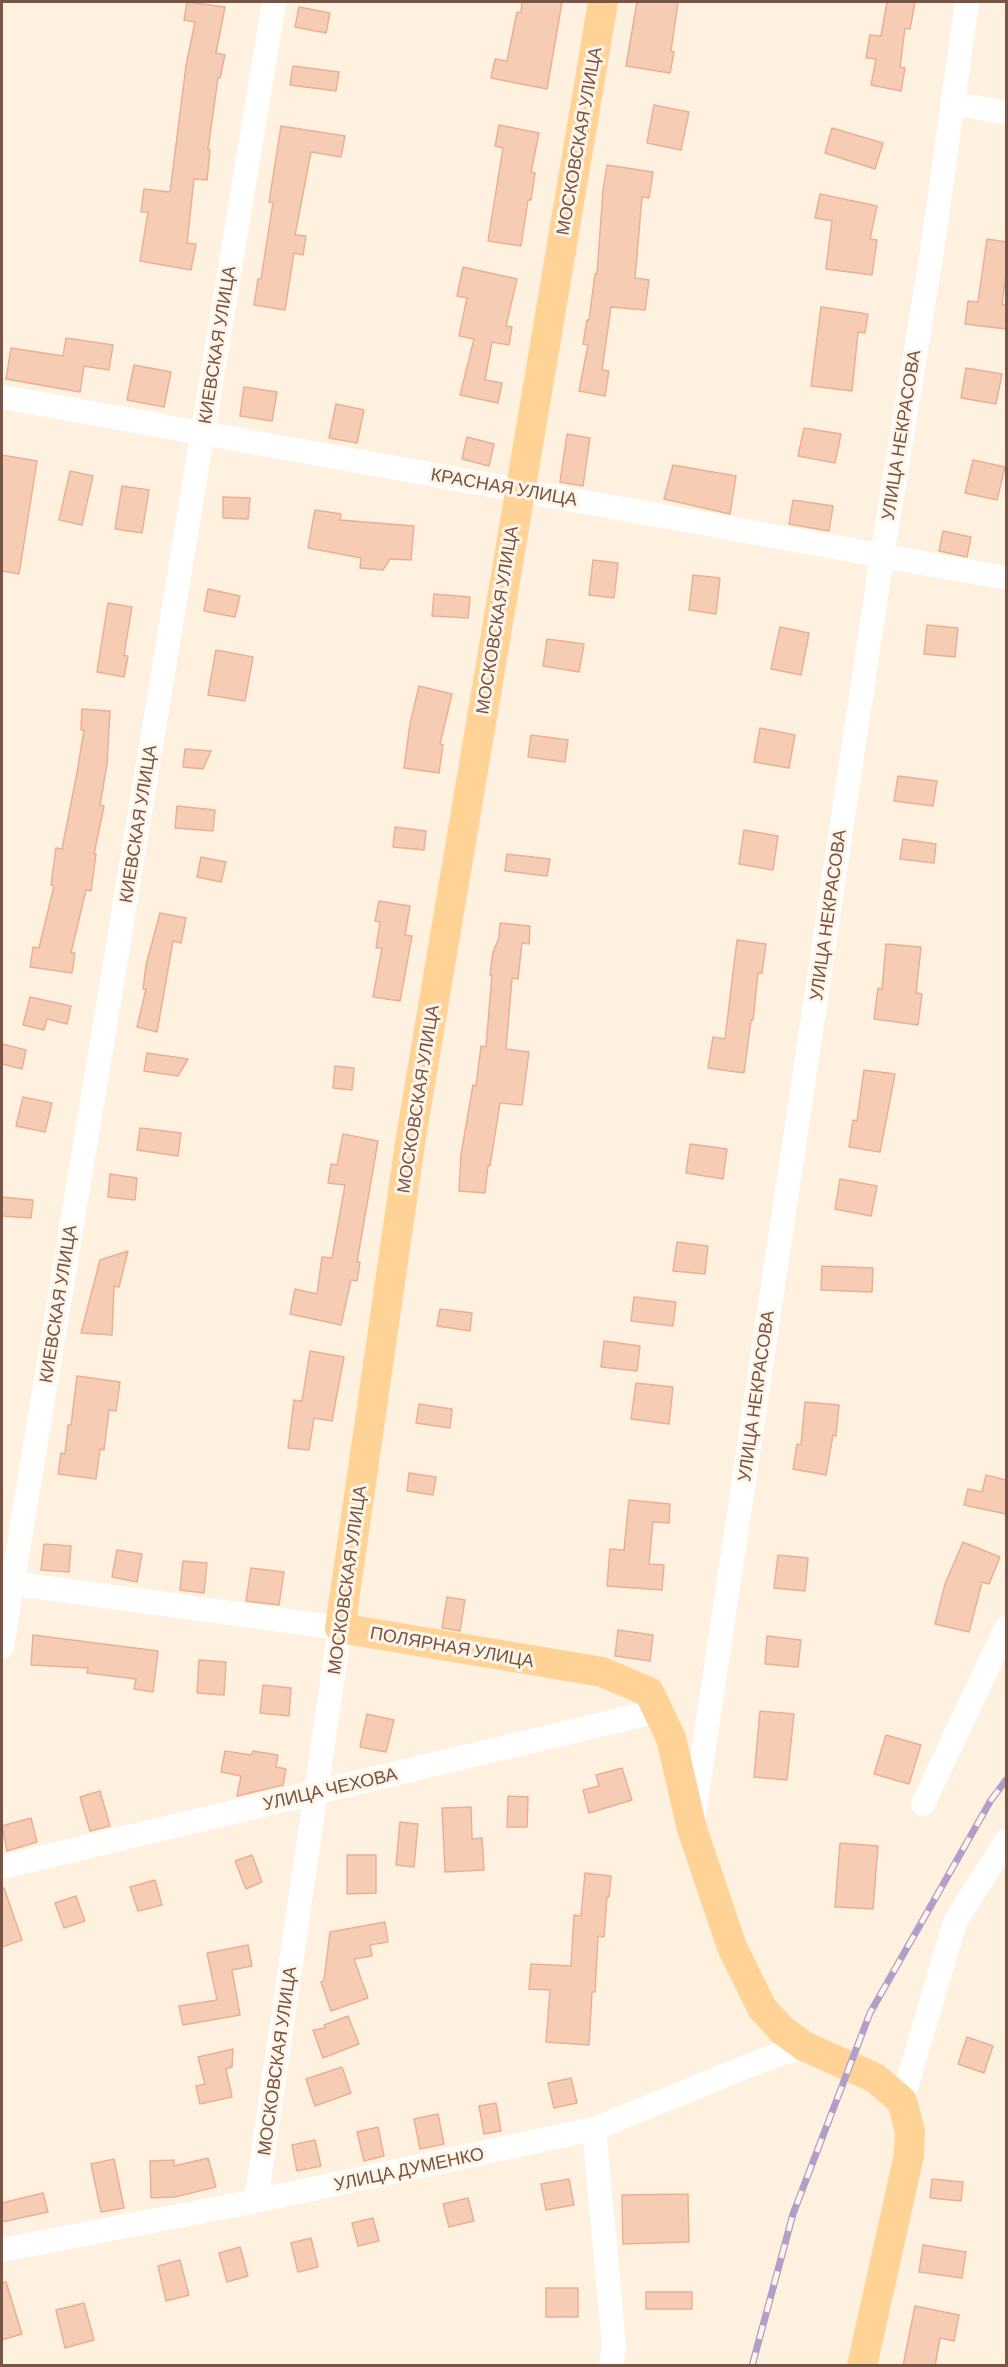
<!DOCTYPE html>
<meta charset="utf-8">
<style>
body{margin:0}
#map{position:relative;width:1008px;height:2367px;overflow:hidden;background:#fef1e0;font-family:Barlow,sans-serif}
canvas{display:block}
.frame{position:absolute;inset:0;border:3px solid #775445;pointer-events:none}
</style>
<div id="map">
<canvas width="1008" height="2367"></canvas>
<div class="frame"></div>
</div>
<script>
const ctx = document.querySelector('canvas').getContext('2d');
ctx.lineJoin = 'round';
function paint(path, color) {
  ctx.fillStyle = color;
  ctx.fill(path, 'evenodd');
}
function shape(rows) {
  const path = new Path2D();
  for (const r of rows) {
    path.moveTo(r[0], r[1]);
    for (let i = 2; i < r.length; i += 2) path.lineTo(r[i], r[i + 1]);
  }
  return path;
}
function strokePath(path, color, width, dash) {
  ctx.strokeStyle = color;
  ctx.lineWidth = width;
  ctx.lineCap = dash ? 'butt' : 'round';
  ctx.setLineDash(dash || []);
  ctx.stroke(path);
}
function label(font, color, halo, rows, align = 'center') {
  ctx.font = font + ' Barlow,sans-serif';
  ctx.lineWidth = 6;
  ctx.setLineDash([]);
  ctx.textBaseline = 'middle';
  ctx.strokeStyle = halo;
  ctx.fillStyle = color;
  for (const [text, x, y, turn = 0] of rows) {
    ctx.save();
    ctx.translate(x, y);
    ctx.rotate((+turn || 0) * Math.PI / 180);
    ctx.textAlign = isNaN(turn) ? turn : align;
    if (halo) ctx.strokeText(text, 0, 0);
    ctx.fillText(text, 0, 0);
    ctx.restore();
  }
}
const building = shape([
 [187,2,225,7,216,53,225,55,220,78,218,78,208,149,210,150,207,180,194,179,187,243,196,244,191,270,140,261,148,212,141,212,144,189,170,192,186,66,195,22,184,20,187,2],
 [522,2,562,2,547,89,491,78,495,59,507,61,517,12,521,13,522,2],
 [637,2,678,2,671,51,674,52,670,73,626,66,637,2],
 [887,2,915,2,910,29,905,28,900,67,905,68,901,91,871,85,876,59,866,58,870,35,881,36,887,2],
 [299,7,330,13,326,33,295,27,299,7],
 [293,66,339,72,336,91,290,85,293,66],
 [654,105,689,112,681,150,647,143,654,105],
 [499,125,539,133,531,172,535,173,531,200,528,200,521,246,488,241,503,148,495,146,499,125],
 [281,126,345,136,341,157,311,152,295,235,306,236,303,255,294,253,285,310,254,305,258,279,261,279,273,203,269,202,281,126],
 [832,128,883,143,875,169,825,153,832,128],
 [607,165,653,172,649,198,642,197,635,278,649,280,645,310,611,307,602,370,609,371,605,396,579,391,588,345,583,344,587,320,589,320,595,274,597,274,603,191,607,165],
 [820,194,877,206,870,239,877,240,872,275,826,269,832,221,815,218,820,194],
 [987,239,1006,242,1006,273,1002,305,1006,305,1006,329,965,324,968,301,978,302,987,239],
 [463,267,517,279,506,326,512,327,509,345,492,342,485,380,502,383,498,403,460,395,474,339,459,336,467,298,457,296,463,267],
 [821,307,868,314,865,333,858,332,852,391,811,386,821,307],
 [66,338,113,345,109,370,84,366,80,392,6,379,11,348,63,356,66,338],
 [134,365,171,372,164,407,127,400,134,365],
 [966,368,1002,374,996,404,961,398,966,368],
 [244,387,277,392,272,421,240,416,244,387],
 [336,404,364,410,357,443,329,438,336,404],
 [804,428,841,434,835,463,798,456,804,428],
 [567,434,590,438,583,486,560,482,567,434],
 [467,437,494,444,489,466,462,459,467,437],
 [2,455,37,461,19,574,2,571,2,455],
 [973,460,1005,467,997,500,965,493,973,460],
 [673,465,736,476,730,514,664,499,673,465],
 [70,471,93,476,82,525,59,520,70,471],
 [122,486,149,490,142,533,115,529,122,486],
 [223,497,250,498,248,519,223,518,223,497],
 [793,500,833,506,829,531,789,524,793,500],
 [315,510,341,514,340,520,414,526,411,560,390,559,383,570,360,568,361,558,308,548,315,510],
 [943,531,971,537,967,557,939,551,943,531],
 [593,560,618,563,614,598,589,595,593,560],
 [693,575,720,578,716,614,689,610,693,575],
 [208,589,240,596,235,617,204,611,208,589],
 [434,594,470,597,468,618,432,616,434,594],
 [108,603,132,607,124,655,128,656,124,677,97,672,108,603],
 [927,625,958,628,955,657,924,654,927,625],
 [780,627,809,633,801,675,771,669,780,627],
 [547,639,584,644,579,672,543,666,547,639],
 [216,650,253,657,245,701,208,695,216,650],
 [419,686,452,694,440,744,443,745,439,773,404,768,410,724,419,686],
 [82,709,110,711,107,764,100,805,104,806,94,854,96,854,91,891,86,890,71,953,75,953,72,973,30,967,33,947,39,948,54,886,51,885,56,848,62,849,77,773,84,730,81,730,82,709],
 [760,728,795,735,789,768,754,762,760,728],
 [531,735,568,740,565,762,528,757,531,735],
 [185,749,211,751,203,769,183,767,185,749],
 [898,776,937,781,933,806,894,801,898,776],
 [177,806,215,810,213,831,175,828,177,806],
 [395,827,426,831,424,850,393,847,395,827],
 [744,830,778,836,773,870,739,864,744,830],
 [903,839,936,844,934,863,900,859,903,839],
 [507,854,550,859,547,876,505,871,507,854],
 [201,857,226,862,221,882,197,877,201,857],
 [379,901,410,906,405,935,412,936,400,1001,373,997,382,948,376,948,380,922,375,921,379,901],
 [160,913,186,918,181,943,173,941,157,1032,137,1027,146,989,143,989,146,965,160,913],
 [500,923,530,926,529,944,522,943,518,979,512,978,506,1049,529,1052,522,1105,500,1103,490,1166,488,1165,485,1193,459,1191,461,1155,473,1085,476,1086,481,1046,486,1047,492,975,490,975,493,952,499,938,500,923],
 [737,940,766,944,762,973,758,973,753,1020,751,1020,744,1073,708,1068,713,1037,725,1039,737,940],
 [886,944,921,947,916,993,922,994,918,1025,874,1019,878,988,882,989,886,944],
 [30,997,71,1006,67,1024,47,1019,44,1030,23,1025,30,997],
 [2,1044,26,1050,22,1069,2,1064,2,1044],
 [147,1053,188,1059,178,1076,144,1071,147,1053],
 [335,1066,354,1068,352,1090,333,1088,335,1066],
 [864,1070,895,1074,880,1152,849,1147,853,1120,857,1121,864,1070],
 [23,1097,52,1103,45,1132,16,1126,23,1097],
 [140,1128,181,1133,178,1156,137,1150,140,1128],
 [343,1134,378,1141,357,1262,360,1262,357,1281,351,1280,341,1325,290,1314,295,1289,317,1294,322,1257,332,1258,345,1185,328,1183,331,1164,337,1165,343,1134],
 [690,1144,727,1149,723,1179,686,1173,690,1144],
 [110,1174,137,1178,135,1200,108,1197,110,1174],
 [840,1179,877,1186,871,1216,835,1209,840,1179],
 [2,1197,33,1200,31,1218,2,1216,2,1197],
 [677,1242,708,1246,705,1274,673,1271,677,1242],
 [128,1251,119,1287,114,1286,112,1335,81,1333,100,1260,128,1251],
 [822,1266,873,1268,872,1292,821,1290,822,1266],
 [634,1297,676,1302,673,1326,631,1321,634,1297],
 [440,1309,472,1313,470,1331,437,1326,440,1309],
 [604,1341,640,1346,637,1371,601,1367,604,1341],
 [310,1351,344,1357,332,1421,314,1418,309,1450,288,1448,294,1400,302,1401,310,1351],
 [77,1376,120,1382,116,1411,109,1410,104,1450,100,1449,96,1479,58,1474,61,1453,65,1454,68,1425,71,1425,77,1376],
 [636,1383,673,1387,669,1424,631,1419,636,1383],
 [805,1402,839,1405,836,1436,833,1435,826,1475,793,1469,797,1444,801,1445,805,1402],
 [419,1404,452,1409,450,1428,416,1423,419,1404],
 [409,1473,436,1477,433,1495,407,1491,409,1473],
 [986,1475,1006,1480,1006,1514,964,1505,968,1489,982,1492,986,1475],
 [629,1500,670,1504,669,1523,653,1522,649,1564,664,1565,662,1590,607,1586,610,1549,624,1550,629,1500],
 [963,1542,1000,1557,989,1584,982,1582,969,1632,935,1624,945,1584,963,1542],
 [44,1544,71,1546,69,1572,41,1570,44,1544],
 [117,1550,142,1554,137,1582,112,1577,117,1550],
 [778,1555,808,1558,805,1591,774,1588,778,1555],
 [183,1561,207,1563,204,1593,180,1590,183,1561],
 [251,1568,284,1572,279,1605,246,1601,251,1568],
 [447,1597,465,1600,460,1631,442,1628,447,1597],
 [618,1630,653,1635,650,1661,615,1656,618,1630],
 [33,1635,158,1651,153,1692,134,1689,136,1679,87,1673,88,1668,31,1665,33,1635],
 [767,1636,801,1640,798,1667,765,1664,767,1636],
 [199,1660,226,1662,224,1695,197,1693,199,1660],
 [263,1685,291,1688,289,1716,260,1713,263,1685],
 [760,1711,794,1714,787,1780,754,1777,760,1711],
 [367,1714,394,1720,386,1752,360,1747,367,1714],
 [886,1735,921,1745,909,1784,874,1774,886,1735],
 [225,1751,251,1755,253,1751,278,1755,276,1767,286,1769,283,1785,237,1796,241,1776,221,1772,225,1751],
 [622,1768,632,1800,589,1813,583,1790,599,1786,596,1775,622,1768],
 [100,1791,110,1826,90,1831,80,1797,100,1791],
 [508,1796,528,1797,527,1827,507,1827,508,1796],
 [471,1807,472,1839,482,1838,484,1870,445,1872,442,1808,471,1807],
 [31,1818,37,1842,7,1851,2,1826,31,1818],
 [400,1822,418,1824,414,1867,396,1865,400,1822],
 [840,1843,878,1846,873,1909,835,1907,840,1843],
 [252,1855,262,1882,246,1889,235,1861,252,1855],
 [347,1855,376,1855,376,1893,347,1894,347,1855],
 [585,1873,611,1876,609,1897,607,1897,604,1937,598,1936,595,1992,592,1992,589,2045,546,2042,550,1990,529,1989,531,1964,571,1966,574,1915,581,1916,585,1873],
 [155,1880,162,1905,138,1911,130,1887,155,1880],
 [2,1888,4,1888,22,1940,2,1947,2,1888],
 [76,1896,85,1921,64,1928,55,1903,76,1896],
 [385,1922,388,1942,370,1945,372,1956,354,1959,368,1998,331,2011,321,1982,324,1980,330,1932,385,1922],
 [248,1945,252,1966,232,1970,240,2015,183,2025,179,2006,217,2000,207,1953,248,1945],
 [348,2016,359,2044,323,2058,313,2030,325,2028,324,2025,348,2016],
 [967,2037,993,2046,984,2073,958,2064,967,2037],
 [233,2049,232,2067,226,2069,232,2097,200,2104,196,2086,205,2084,198,2057,233,2049],
 [342,2067,351,2093,315,2106,306,2079,342,2067],
 [571,2078,577,2103,554,2108,548,2083,571,2078],
 [496,2103,501,2131,484,2134,479,2106,496,2103],
 [438,2114,444,2144,420,2149,414,2119,438,2114],
 [378,2127,384,2156,364,2161,357,2132,378,2127],
 [315,2140,321,2166,297,2171,292,2145,315,2140],
 [208,2158,216,2187,175,2197,151,2198,150,2161,174,2160,174,2166,208,2158],
 [114,2159,124,2208,101,2212,91,2164,114,2159],
 [569,2179,574,2205,546,2210,541,2184,569,2179],
 [932,2179,963,2182,961,2201,930,2198,932,2179],
 [43,2193,48,2212,2,2222,2,2203,43,2193],
 [688,2194,689,2242,623,2244,622,2195,688,2194],
 [468,2198,474,2221,449,2227,443,2204,468,2198],
 [373,2218,379,2241,358,2246,352,2223,373,2218],
 [311,2238,318,2267,298,2272,291,2243,311,2238],
 [923,2245,966,2252,962,2278,919,2272,923,2245],
 [240,2247,248,2276,227,2282,219,2253,240,2247],
 [180,2260,189,2295,166,2301,158,2266,180,2260],
 [6,2282,22,2334,2,2340,2,2283,6,2282],
 [546,2288,578,2288,578,2317,546,2317,546,2288],
 [646,2292,692,2292,692,2309,646,2309,646,2292],
 [84,2303,94,2340,65,2348,56,2310,84,2303],
 [915,2306,959,2315,954,2341,940,2338,935,2366,903,2366,915,2306]
]);
paint(building, '#f6ccb5');
strokePath(building, '#eab094', 1.5);
strokePath(shape([
 [952,103,1006,113],
 [2,397,1006,578],
 [2,1582,340,1628,256,2201],
 [2,1647,274,2],
 [923,1804,1006,1628],
 [693,1821,882,556,931,258,967,2],
 [2,1867,658,1711],
 [902,2101,955,1922,1006,1841],
 [594,2129,614,2345,611,2366],
 [2,2250,256,2201,594,2129,758,2062,804,2046]
]), '#fff', 24);
strokePath(shape([
 [603,2,411,1137,340,1628,602,1672,649,1692,671,1738,692,1829,732,1947,762,2008,782,2030,804,2046,875,2078,902,2101,905,2112,910,2132,909,2155,862,2366]
]), '#ffd396', 30);
const rail = shape([
 [752,2366,793,2214,870,2013,991,1800,1006,1780]
]);
strokePath(rail, '#b29ec8', 7);
strokePath(rail, '#fff5e8', 4.5, [14]);
label('18px', '#775445', '#fff5e8', [
 ["МОСКОВСКАЯ УЛИЦА",579,141,-80],
 ["КИЕВСКАЯ УЛИЦА",217,345,-81],
 ["УЛИЦА НЕКРАСОВА",901,435,-81],
 ["КРАСНАЯ УЛИЦА",504,487,10],
 ["МОСКОВСКАЯ УЛИЦА",497,620,-81],
 ["КИЕВСКАЯ УЛИЦА",138,824,-81],
 ["УЛИЦА НЕКРАСОВА",828,915,-82],
 ["МОСКОВСКАЯ УЛИЦА",418,1099,-81],
 ["КИЕВСКАЯ УЛИЦА",58,1304,-81],
 ["УЛИЦА НЕКРАСОВА",756,1396,-82],
 ["МОСКОВСКАЯ УЛИЦА",347,1580,-82],
 ["ПОЛЯРНАЯ УЛИЦА",452,1647,10],
 ["УЛИЦА ЧЕХОВА",330,1789,-13],
 ["МОСКОВСКАЯ УЛИЦА",277,2061,-82],
 ["УЛИЦА ДУМЕНКО",409,2169,-12]
]);
</script>
